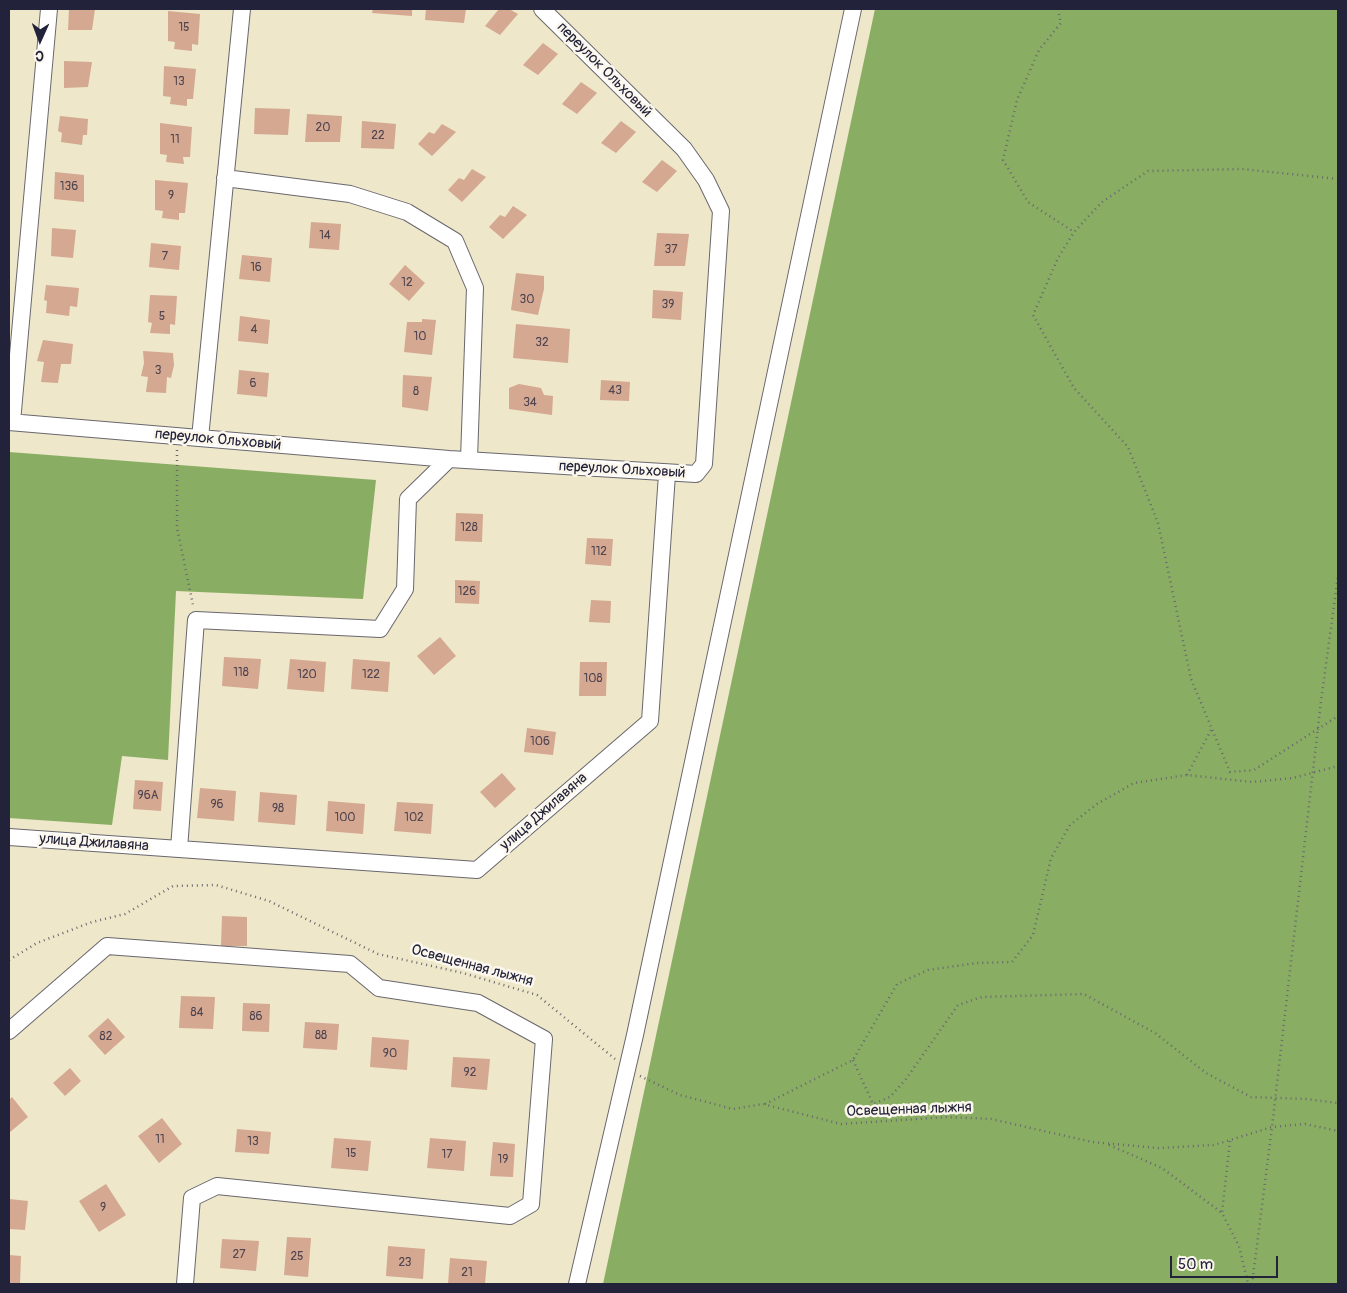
<!DOCTYPE html>
<meta charset="utf-8">
<style>
body{margin:0}
#map{position:relative;width:1347px;height:1293px;overflow:hidden;background:#eee7ca;font-family:Pangolin,sans-serif}
canvas{display:block}
.frame{position:absolute;inset:0;border:10px solid #22223b;pointer-events:none}
.north{position:absolute;left:15px;top:15px;width:50px;height:50px;-webkit-text-stroke:4px #fbf7ec;paint-order:stroke;rotate:182deg;font-size:14px;font-weight:700;line-height:20px;text-align:center;color:#22223b}
.north::after{content:'';display:block;margin:auto;width:18px;height:22px;background:#22223b;clip-path:polygon(50% 0,100% 100%,50% 72%,0 100%)}
.scale{position:absolute;left:1170px;top:1256px;width:108px;height:22px;box-sizing:border-box;border:2px solid #22223b;border-top:0;padding-left:6px;font-size:15px;line-height:18px;white-space:nowrap;color:#22223b;-webkit-text-stroke:4px #fbf7ec;paint-order:stroke}
</style>
<div id="map">
<canvas width="1347" height="1293"></canvas>
<div class="frame"></div>
<div class="north">С</div>
<div class="scale">50 m</div>
</div>
<script>
const ctx = document.querySelector('canvas').getContext('2d');
ctx.lineJoin = 'round';
function paint(path, color) {
  ctx.fillStyle = color;
  ctx.fill(path, 'evenodd');
}
function shape(rows) {
  const path = new Path2D();
  for (const r of rows) {
    path.moveTo(r[0], r[1]);
    for (let i = 2; i < r.length; i += 2) path.lineTo(r[i], r[i + 1]);
  }
  return path;
}
function strokePath(path, color, width, dash) {
  ctx.strokeStyle = color;
  ctx.lineWidth = width;
  ctx.lineCap = dash ? 'butt' : 'round';
  ctx.setLineDash(dash || []);
  ctx.stroke(path);
}
function label(font, color, halo, rows, align = 'center') {
  ctx.font = font + ' Pangolin,sans-serif';
  ctx.lineWidth = 5;
  ctx.setLineDash([]);
  ctx.textBaseline = 'middle';
  ctx.strokeStyle = halo;
  ctx.fillStyle = color;
  for (const [text, x, y, turn = 0] of rows) {
    ctx.save();
    ctx.translate(x, y);
    ctx.rotate((+turn || 0) * Math.PI / 180);
    ctx.textAlign = isNaN(turn) ? turn : align;
    if (halo) ctx.strokeText(text, 0, 0);
    ctx.fillText(text, 0, 0);
    ctx.restore();
  }
}
paint(shape([
 [875,9,1338,9,1338,1284,603,1284],
 [9,452,376,480,363,599,176,591,168,760,122,756,112,825,9,818]
]), '#89ae63');
paint(shape([
 [69,9,95,9,92,30,68,30],
 [373,9,412,9,412,16,372,13],
 [426,9,466,9,464,23,425,20],
 [499,9,509,9,518,14,500,35,485,26],
 [168,11,200,14,198,45,192,44,192,51,174,49,175,42,168,41],
 [543,43,558,54,538,75,523,65],
 [64,61,92,62,88,87,64,88],
 [164,66,196,69,193,99,187,99,187,106,170,104,171,97,163,96],
 [581,82,597,93,577,114,562,104],
 [255,108,290,109,288,135,254,134],
 [307,114,342,116,340,142,305,142],
 [60,116,88,119,87,135,83,135,82,145,61,142,62,133,58,131],
 [362,121,396,124,394,149,361,148],
 [621,121,636,132,616,153,601,143],
 [160,123,192,127,190,157,183,157,184,164,166,162,167,155,160,154],
 [442,124,456,132,432,156,418,144,429,132,434,134],
 [662,160,677,171,657,192,642,182],
 [472,169,486,177,462,202,448,190,459,178,464,180],
 [55,172,84,175,84,202,54,199],
 [155,180,188,183,185,213,179,213,179,220,162,218,163,211,155,210],
 [513,206,527,215,503,239,489,227,500,215,505,217],
 [311,222,341,224,339,250,309,248],
 [52,228,76,230,73,258,51,256],
 [657,233,689,234,685,266,654,266],
 [151,243,181,246,179,270,149,267],
 [242,255,272,258,270,282,239,279],
 [405,265,425,283,409,301,389,284],
 [516,273,544,276,544,289,538,315,511,310],
 [46,285,79,288,77,307,70,306,69,316,46,313,47,301,44,300],
 [653,290,683,292,681,320,652,318],
 [150,295,177,296,175,325,170,324,170,334,150,333,152,323,148,322],
 [240,316,270,320,268,344,238,341],
 [422,319,436,320,432,355,404,352,407,322,422,322],
 [516,324,570,329,568,363,513,358],
 [43,340,73,344,71,364,61,364,58,383,41,382,44,362,37,361],
 [143,351,173,353,174,365,171,378,167,377,166,393,146,392,148,377,141,376,144,363],
 [239,370,269,373,267,397,237,394],
 [403,375,432,377,428,411,402,407],
 [601,380,630,382,629,401,600,400],
 [519,384,541,388,544,395,553,396,552,415,509,409,509,388],
 [456,513,483,514,482,542,455,541],
 [587,538,613,539,611,566,585,564],
 [455,580,480,581,479,604,455,603],
 [591,600,611,601,610,623,589,622],
 [440,637,456,656,434,675,417,656],
 [224,657,261,659,258,689,222,686],
 [290,659,326,662,324,692,287,689],
 [353,659,390,662,388,692,351,689],
 [580,662,607,662,606,696,579,696],
 [527,728,556,732,553,755,524,752],
 [502,773,516,789,495,808,480,792],
 [135,780,163,782,161,811,133,809],
 [200,788,236,791,234,821,197,818],
 [260,792,297,795,295,825,258,822],
 [328,801,365,804,363,834,326,831],
 [397,802,433,804,431,834,394,831],
 [222,916,247,917,247,946,221,946],
 [181,996,215,997,213,1029,179,1028],
 [243,1003,270,1004,269,1032,242,1031],
 [108,1018,125,1037,105,1055,88,1036],
 [305,1022,339,1024,337,1050,303,1048],
 [372,1037,409,1040,407,1070,370,1067],
 [453,1057,490,1059,487,1090,451,1087],
 [70,1068,81,1081,65,1096,53,1083],
 [12,1097,28,1117,9,1133,9,1100],
 [162,1118,182,1144,159,1163,138,1136],
 [237,1129,271,1132,269,1154,235,1152],
 [334,1138,371,1141,368,1171,331,1168],
 [430,1138,466,1141,464,1171,427,1168],
 [493,1142,515,1144,513,1177,490,1176],
 [106,1184,126,1215,99,1232,79,1201],
 [9,1199,28,1201,25,1230,9,1229],
 [287,1237,311,1238,308,1277,284,1275],
 [222,1239,259,1241,256,1271,220,1268],
 [388,1246,425,1249,423,1279,386,1276],
 [9,1255,21,1256,20,1284,9,1284],
 [450,1258,487,1261,485,1284,448,1284]
]), '#d4a891');
const minor = shape([
 [225,178,350,194,407,212,455,241,475,288,469,459],
 [9,422,449,459,696,474,704,464,721,211,706,180,684,149,542,9],
 [12,422,49,9],
 [200,438,242,9],
 [9,837,477,870,650,721,667,474],
 [179,849,196,620,380,629,405,589,408,499,449,459],
 [9,1031,107,946,350,964,379,988,478,1003,544,1039,531,1204,510,1216,217,1186,192,1198,185,1284],
 [577,1284,635,1035,853,9]
]);
strokePath(minor, '#69676d', 18);
strokePath(shape([
 [1058,9,1061,23,1039,50,1017,100,1003,160,1028,202,1074,232],
 [1338,179,1242,169,1148,171,1102,202,1074,232,1058,258,1033,315,1074,388,1128,447,1158,523,1191,679,1230,772,1254,770,1338,716],
 [177,450,177,528,193,605],
 [1187,775,1211,730],
 [9,960,37,943,92,922,125,914,173,886,216,885,269,901,378,954,463,973,537,995,615,1059],
 [853,1060,873,1104,890,1097,906,1079,958,1005,982,997,1084,994,1155,1033,1206,1073,1251,1097,1306,1099,1338,1103],
 [640,1076,680,1095,733,1109,763,1104,841,1124,947,1117,991,1119,1092,1142,1158,1148,1214,1145,1272,1127,1305,1124,1338,1131],
 [765,1104,853,1060,897,984,928,970,976,963,1012,962,1033,935,1051,858,1070,825,1097,804,1134,783,1187,775,1252,782,1293,778,1338,766],
 [1230,1141,1222,1213,1239,1246,1248,1284],
 [1109,1145,1162,1168,1222,1213],
 [1252,1284,1272,1127,1321,701,1338,576]
]), '#69676d', 2.5, [1, 4]);
strokePath(minor, '#fff', 16);
label('12px', '#4e4450', null, [
 ["15",184,28],
 ["13",179,82],
 ["20",323,128],
 ["22",378,136],
 ["11",175,140],
 ["136",69,187],
 ["9",171,196],
 ["14",325,236],
 ["37",671,250],
 ["7",165,257],
 ["16",256,268],
 ["12",407,283],
 ["30",527,300],
 ["39",668,305],
 ["5",162,317],
 ["4",254,330],
 ["10",420,337],
 ["32",542,343],
 ["3",158,371],
 ["6",253,384],
 ["43",615,391],
 ["8",416,392],
 ["34",530,403],
 ["128",469,528],
 ["112",599,552],
 ["126",467,592],
 ["118",241,673],
 ["120",307,675],
 ["122",371,675],
 ["108",593,679],
 ["106",540,742],
 ["96А",148,796],
 ["96",217,805],
 ["98",278,809],
 ["100",345,818],
 ["102",414,818],
 ["84",197,1013],
 ["86",256,1017],
 ["88",321,1036],
 ["82",106,1037],
 ["90",390,1054],
 ["92",470,1073],
 ["11",160,1140],
 ["13",253,1142],
 ["15",351,1154],
 ["17",447,1155],
 ["19",503,1160],
 ["9",103,1208],
 ["27",239,1255],
 ["25",297,1257],
 ["23",405,1263],
 ["21",467,1273]
]);
label('15px', '#22223b', '#fbf7ec', [
 ["переулок Ольховый",604,70,45],
 ["переулок Ольховый",218,440,5],
 ["переулок Ольховый",622,470,3],
 ["улица Джилавяна",544,812,-41],
 ["улица Джилавяна",94,843,4],
 ["Освещенная лыжня",472,966,15],
 ["Освещенная лыжня",909,1110,-2]
]);
</script>
